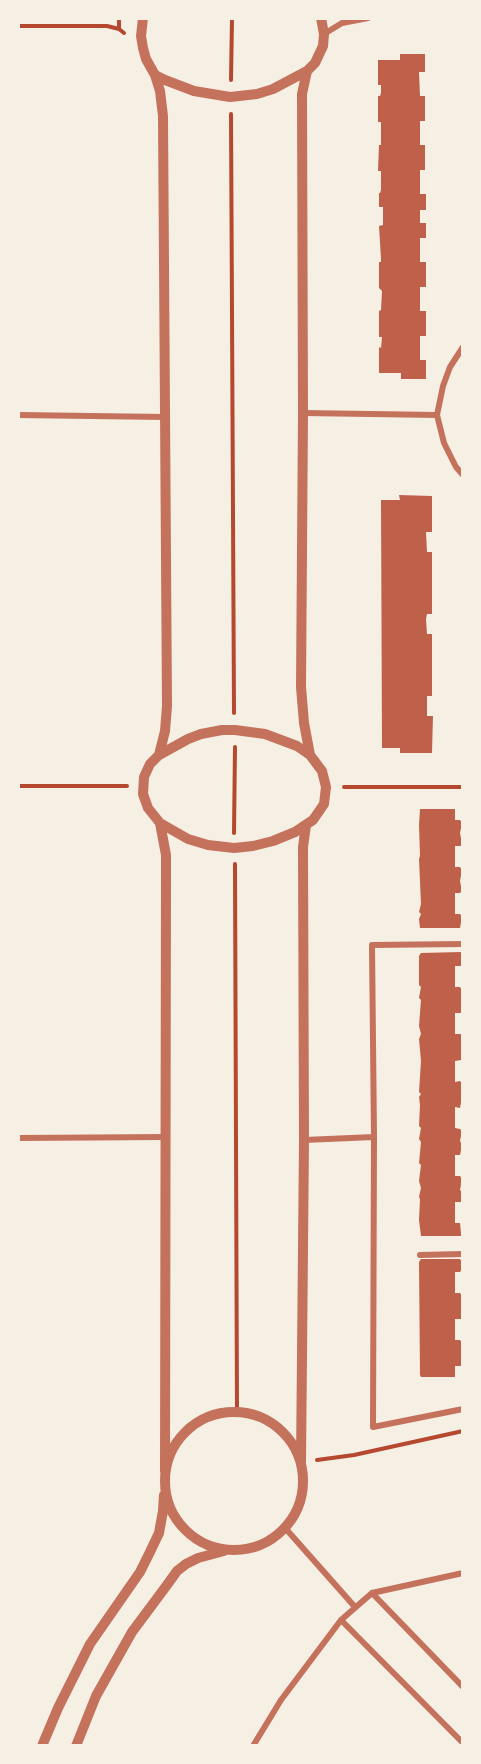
<!DOCTYPE html>
<style>
body{margin:0}
#map{position:relative;width:481px;height:1764px;overflow:hidden;background:#f6efe4;font-family:"Fira Sans Condensed",sans-serif}
canvas{display:block}
.frame{position:absolute;inset:0;border:20px solid #f6efe4;pointer-events:none}
</style>
<div id="map">
<canvas width="481" height="1764"></canvas>
<div class="frame"></div>
</div>
<script>
const ctx = document.querySelector('canvas').getContext('2d');
ctx.lineJoin = 'round';
function paint(path, color) {
  ctx.fillStyle = color;
  ctx.fill(path, 'evenodd');
}
function shape(rows) {
  const path = new Path2D();
  for (const r of rows) {
    if (r.length === 3) {
      path.moveTo(r[0] + r[2], r[1]);
      path.arc(r[0], r[1], r[2], 0, 2 * Math.PI);
      continue;
    }
    path.moveTo(r[0], r[1]);
    for (let i = 2; i < r.length; i += 2) path.lineTo(r[i], r[i + 1]);
  }
  return path;
}
function strokePath(path, color, width, dash) {
  ctx.strokeStyle = color;
  ctx.lineWidth = width;
  ctx.lineCap = dash ? 'butt' : 'round';
  ctx.setLineDash(dash || []);
  ctx.stroke(path);
}
paint(shape([
 [400,54,425,54,425,72,419,72,420,96,425,96,425,121,420,121,420,145,425,145,425,170,420,170,420,194,426,194,426,210,420,210,420,223,426,223,426,238,420,238,420,262,426,262,426,287,420,287,420,311,426,311,426,336,420,336,420,360,426,360,426,379,401,379,401,373,379,373,379,347,381,348,382,337,379,337,379,311,381,310,382,291,379,288,379,262,381,262,381,259,379,226,383,225,383,207,379,207,379,193,380,193,381,190,381,171,378,171,379,145,381,145,381,122,378,122,378,96,380,96,381,93,381,85,378,85,378,60,400,60],
 [399,495,432,496,432,532,426,532,427,552,432,552,432,614,427,614,426,619,427,634,432,634,432,696,427,696,427,716,433,716,432,753,400,753,400,748,382,748,381,500,400,500],
 [420,809,455,809,455,820,460,820,462,823,460,833,462,843,461,846,455,846,455,867,460,867,462,870,460,881,462,891,460,893,455,893,455,914,460,914,462,917,460,928,420,928,419,919,421,914,419,912,421,904,419,859,420,856,419,825],
 [461,952,461,966,455,966,455,987,460,987,462,990,462,1010,461,1013,455,1013,455,1034,461,1034,462,1037,461,1058,461,1060,455,1061,455,1082,460,1081,462,1084,462,1097,460,1108,455,1107,455,1128,460,1129,462,1131,460,1141,462,1145,460,1155,455,1155,455,1176,460,1176,462,1179,460,1190,462,1192,461,1202,455,1202,455,1223,460,1223,461,1233,461,1236,421,1236,419,1220,420,1199,419,1197,421,1188,419,1181,421,1165,419,1163,421,1142,419,1139,421,1128,419,1126,420,1105,419,1097,421,1094,419,1092,421,1061,419,1039,421,1034,419,1026,421,1000,419,998,421,987,419,985,419,956,421,953],
 [421,1259,460,1259,462,1262,462,1269,460,1272,455,1272,455,1293,460,1293,462,1296,461,1316,461,1319,455,1319,455,1340,460,1340,462,1343,462,1364,461,1366,455,1366,455,1377,421,1377,420,1375,419,1262]
]), '#bf614a');
strokePath(shape([
 [119,18,119,29],
 [18,26,107,26,119,29,124,33],
 [231,80,232,18],
 [231,114,234,713],
 [18,786,127,786],
 [344,787,463,787],
 [234,833,235,747],
 [235,864,237,1413],
 [317,1460,354,1455,463,1431]
]), '#b5482f', 4);
strokePath(shape([
 [324,34,342,23,368,18],
 [463,347,450,367,443,386,437,415,444,443,456,467,463,475],
 [303,413,437,415],
 [18,415,165,417],
 [374,1137,373,1427,463,1409],
 [18,1138,166,1137],
 [304,1140,374,1137,372,945,463,944],
 [420,1255,463,1254],
 [286,1529,355,1607],
 [372,1593,463,1687],
 [341,1620,463,1743],
 [253,1746,281,1700,341,1620,372,1593,463,1573]
]), '#c5725c', 6);
strokePath(shape([
 [143,18,141,36,143,48,146,59,155,75,165,80,194,91,230,97,257,94,273,89,307,71,315,63,323,46,324,34,321,18],
 [307,71,302,94,303,413,301,687,304,723,310,755],
 [155,75,160,91,163,116,167,706,165,731,159,755],
 [222,730,235,730,265,734,297,746,310,755,322,771,326,787,324,804,313,820,295,832,273,841,253,846,234,848,208,845,188,839,160,823,148,808,143,794,144,777,150,764,159,755,188,739,201,734,222,730],
 [160,823,166,855,166,871,165,1471],
 [234,1481,69],
 [301,1462,304,1140,303,847,306,825],
 [42,1746,58,1708,90,1644,140,1572,149,1554,159,1533,163,1511,164,1495],
 [76,1746,96,1696,132,1632,167,1585,177,1571,186,1564,198,1558,224,1551]
]), '#c5725c', 10);
</script>
